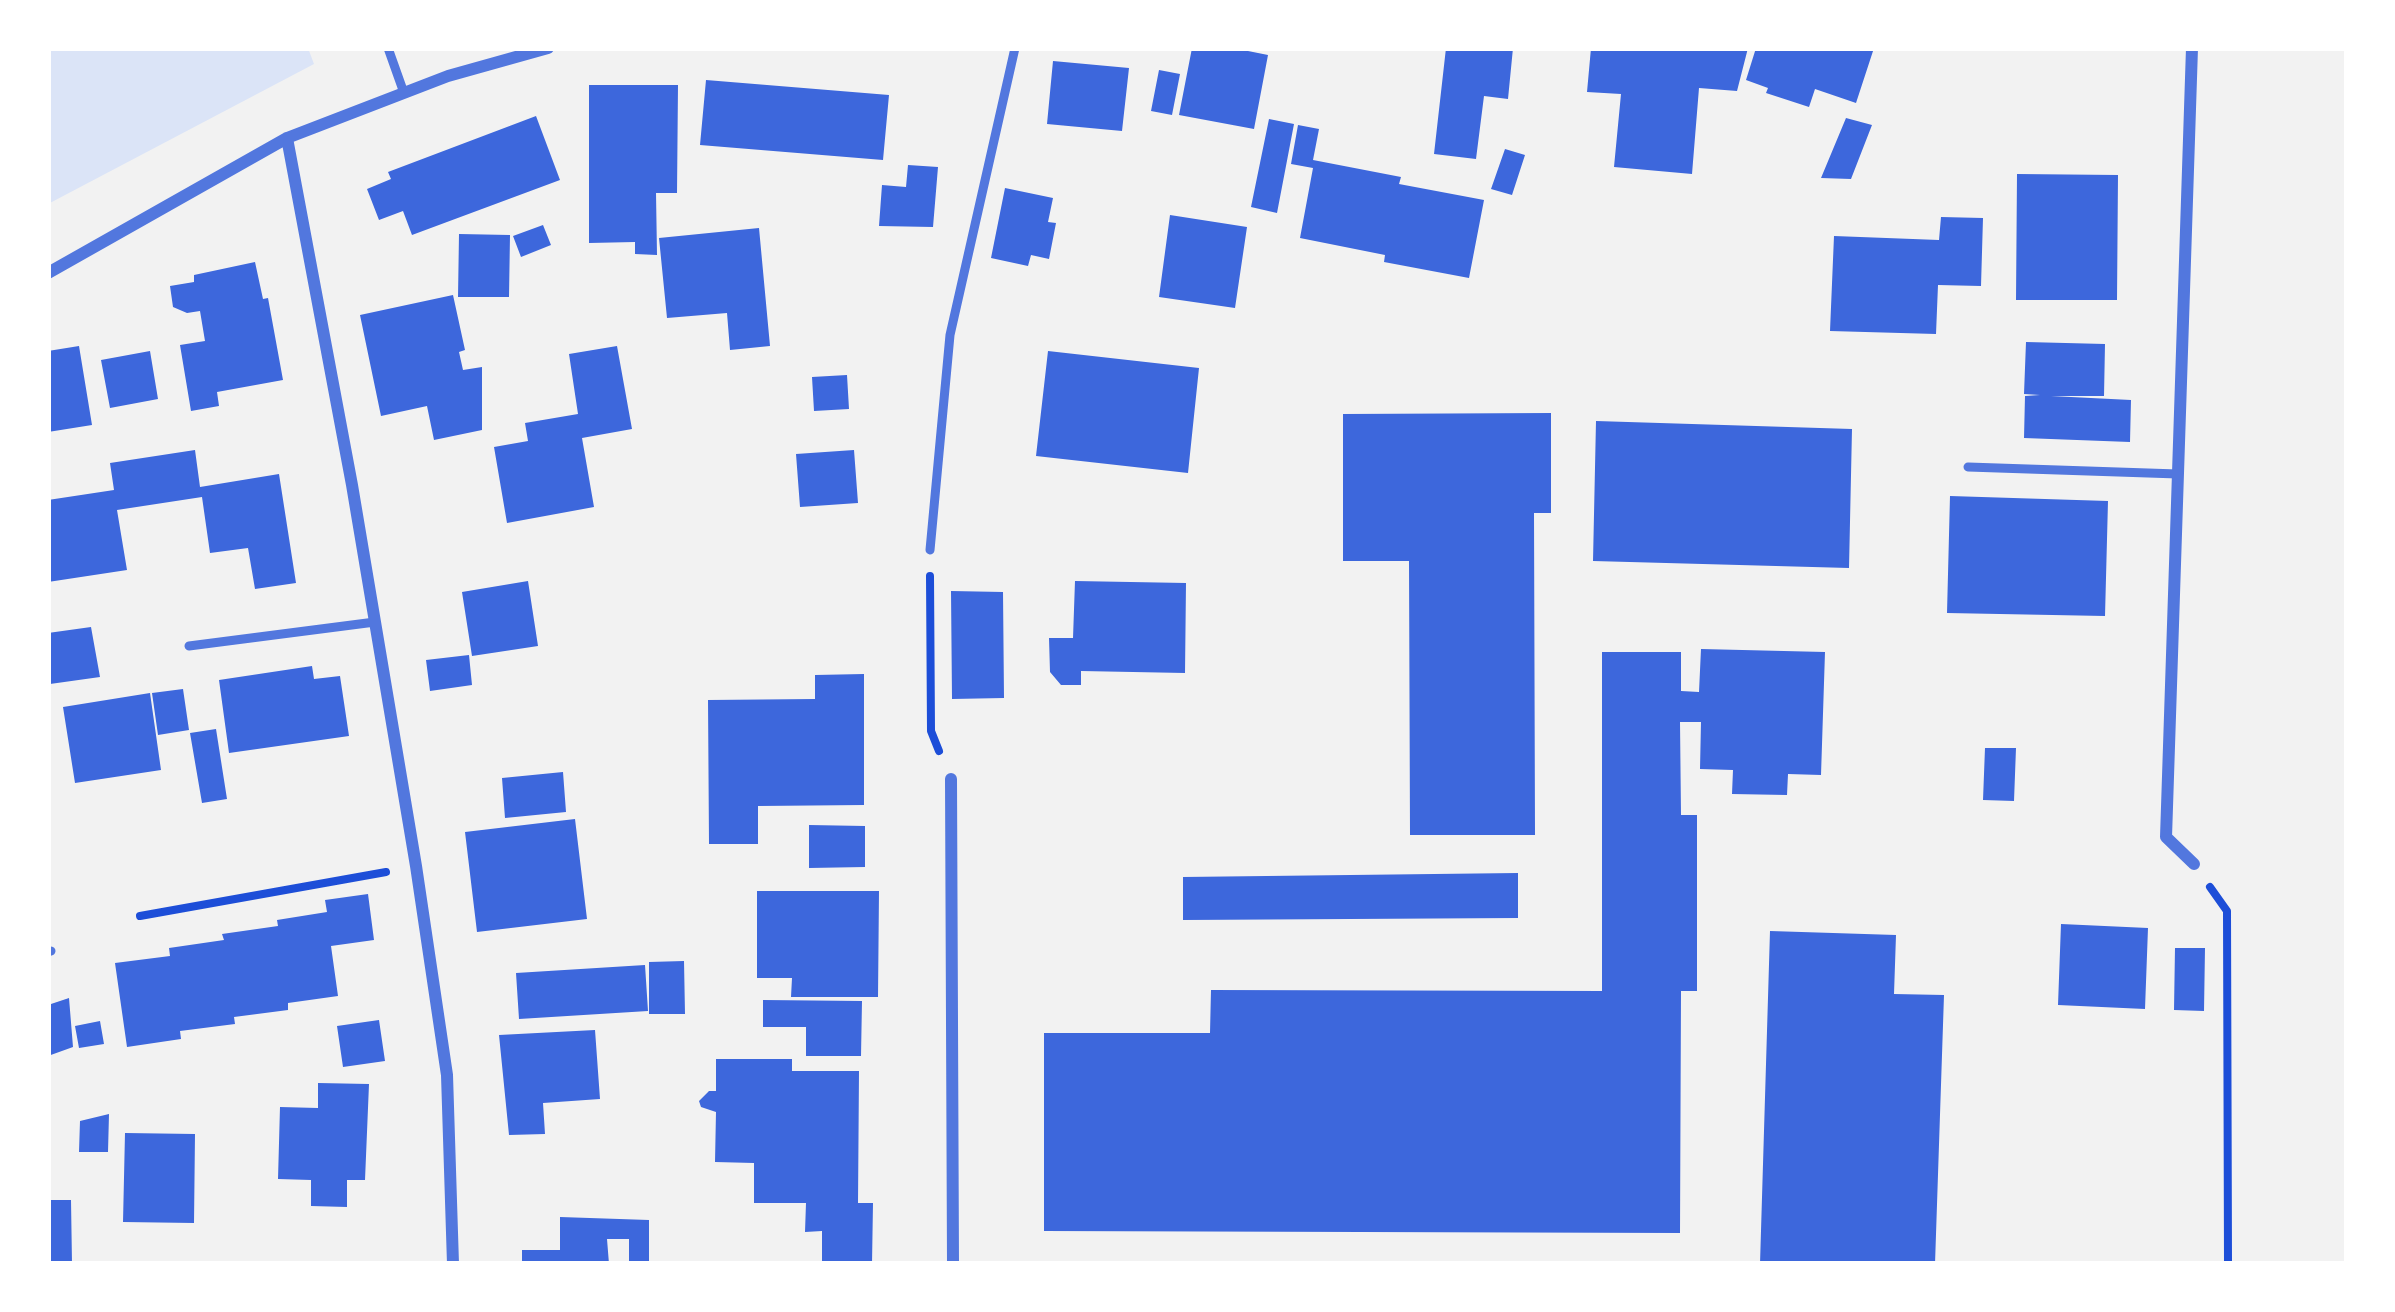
<!DOCTYPE html>
<style>
body{margin:0}
#map{position:relative;width:2395px;height:1312px;overflow:hidden;background:#f2f2f2;font-family:Montserrat,sans-serif}
canvas{display:block}
.frame{position:absolute;inset:0;border:51px solid #fff;pointer-events:none}
</style>
<div id="map">
<canvas width="2395" height="1312"></canvas>
<div class="frame"></div>
</div>
<script>
const ctx = document.querySelector('canvas').getContext('2d');
ctx.lineJoin = 'round';
function paint(path, color) {
  ctx.fillStyle = color;
  ctx.fill(path, 'evenodd');
}
function shape(rows) {
  const path = new Path2D();
  for (const r of rows) {
    path.moveTo(r[0], r[1]);
    for (let i = 2; i < r.length; i += 2) path.lineTo(r[i], r[i + 1]);
  }
  return path;
}
function strokePath(path, color, width, dash) {
  ctx.strokeStyle = color;
  ctx.lineWidth = width;
  ctx.lineCap = dash ? 'butt' : 'round';
  ctx.setLineDash(dash || []);
  ctx.stroke(path);
}
paint(shape([
 [48,48,308,48,314,64,48,204]
]), '#dbe4f7');
paint(shape([
 [1192,48,1233,48,1268,55,1254,129,1179,115],
 [1446,48,1513,48,1508,99,1484,96,1476,159,1434,154],
 [1591,48,1748,48,1737,91,1699,88,1692,174,1614,167,1621,94,1587,92],
 [1756,48,1781,49,1874,48,1856,103,1815,89,1809,107,1766,93,1768,88,1746,80],
 [1053,61,1129,68,1122,131,1047,124],
 [1159,70,1180,74,1172,115,1151,111],
 [706,80,889,95,883,160,700,145],
 [589,85,678,85,677,193,656,193,657,255,635,254,635,242,589,243],
 [536,116,560,180,412,235,403,211,379,220,367,189,391,179,388,172],
 [1846,118,1872,125,1851,179,1821,178],
 [1269,119,1294,124,1277,213,1251,207],
 [1298,125,1319,129,1313,160,1401,177,1399,184,1484,200,1469,278,1384,262,1385,255,1300,238,1313,168,1291,164],
 [1505,149,1525,155,1512,195,1491,189],
 [908,165,938,167,933,227,879,226,882,185,906,187],
 [2017,174,2118,175,2117,300,2016,300],
 [1005,188,1053,198,1048,222,1056,223,1049,259,1031,255,1028,266,991,258],
 [1170,215,1247,227,1235,308,1159,297],
 [1941,217,1983,218,1981,286,1938,285,1936,334,1830,331,1834,236,1939,240],
 [543,225,551,245,521,257,513,236],
 [759,228,770,346,730,350,727,313,667,318,659,238],
 [459,234,510,235,509,297,458,297],
 [255,262,263,299,268,298,283,380,217,392,219,406,191,411,180,345,205,341,200,311,187,313,173,307,170,286,194,282,194,275],
 [453,295,465,350,459,352,463,370,482,367,482,430,434,440,427,406,381,416,360,315],
 [2026,342,2105,344,2104,396,2051,396,2131,400,2130,442,2024,438,2025,396,2040,395,2024,394],
 [79,346,92,425,48,432,48,351],
 [617,346,632,429,582,438,594,507,507,523,494,447,528,441,525,423,578,414,569,354],
 [150,351,158,399,110,408,101,360],
 [1048,351,1199,368,1188,473,1036,456],
 [847,375,849,409,814,411,812,377],
 [1551,413,1551,513,1534,513,1535,835,1410,835,1409,561,1343,561,1343,414],
 [1596,421,1852,429,1849,568,1593,561],
 [195,450,200,487,279,474,296,583,255,589,248,548,210,553,202,497,117,510,127,570,48,582,48,500,114,490,110,463],
 [854,450,858,503,800,507,796,454],
 [1950,496,2108,501,2105,616,1947,613],
 [528,581,538,646,472,656,462,592],
 [1075,581,1186,583,1185,673,1081,671,1081,685,1061,685,1050,672,1049,638,1073,638],
 [951,591,1003,592,1004,698,952,699],
 [91,627,100,677,50,684,48,633],
 [1701,649,1825,652,1821,775,1788,774,1787,795,1732,794,1733,770,1700,769,1701,722,1680,722,1681,815,1697,815,1697,991,1681,991,1680,1233,1044,1231,1044,1033,1210,1033,1211,990,1602,991,1602,652,1681,652,1681,691,1699,692],
 [469,655,472,685,430,691,426,660],
 [312,666,314,679,340,676,349,736,229,753,219,680],
 [864,674,864,805,758,806,758,844,709,844,708,700,815,699,815,675],
 [183,689,189,730,158,735,152,693],
 [150,693,161,770,75,783,63,707],
 [216,729,227,799,202,803,190,733],
 [1985,748,2016,748,2014,801,1983,800],
 [563,772,566,812,505,818,502,778],
 [575,819,587,919,477,932,465,832],
 [809,825,865,826,865,867,809,868],
 [1518,873,1518,918,1183,920,1183,877],
 [757,891,879,891,878,997,791,997,792,978,757,978],
 [368,894,374,940,331,946,338,996,288,1003,288,1010,234,1017,235,1024,180,1031,181,1039,127,1047,115,963,170,956,169,948,224,940,222,934,278,926,277,920,327,912,325,900],
 [2061,924,2148,928,2145,1009,2058,1005],
 [1770,931,1896,935,1894,994,1944,995,1935,1264,1760,1264],
 [2175,948,2205,948,2204,1011,2174,1010],
 [684,961,685,1014,649,1014,649,962],
 [645,965,648,1011,519,1019,516,973],
 [69,998,73,1047,48,1056,48,1005],
 [763,1000,862,1001,861,1056,806,1056,806,1027,763,1027],
 [379,1020,385,1061,343,1067,337,1026],
 [100,1021,104,1044,79,1048,75,1026],
 [595,1030,600,1099,543,1103,545,1134,509,1135,499,1035],
 [716,1059,792,1059,792,1071,859,1071,858,1203,873,1203,872,1264,822,1264,822,1231,805,1232,806,1203,754,1203,754,1163,715,1162,716,1112,701,1107,699,1101,709,1091,716,1091],
 [318,1083,369,1084,365,1180,347,1180,347,1207,311,1206,311,1180,278,1179,280,1107,318,1108],
 [109,1114,108,1152,79,1152,80,1121],
 [125,1133,195,1134,194,1223,123,1222],
 [48,1200,71,1200,72,1264,48,1264],
 [560,1217,649,1220,649,1262,629,1262,629,1239,607,1239,609,1264,522,1264,522,1250,560,1250]
]), '#3d67dc');
strokePath(shape([
 [930,576,931,731,939,751],
 [2210,887,2227,911,2228,1264],
 [140,916,386,872]
]), '#1d4ed8', 8);
strokePath(shape([
 [388,48,404,93],
 [1968,467,2178,474],
 [930,550,950,335,1015,48],
 [189,646,375,622],
 [48,952,51,951]
]), '#5277de', 9);
strokePath(shape([
 [2192,48,2166,837,2194,864],
 [287,138,352,485,416,866,447,1075,453,1264],
 [48,273,287,138,448,76,548,48],
 [951,779,953,1264]
]), '#5277de', 12);
</script>
